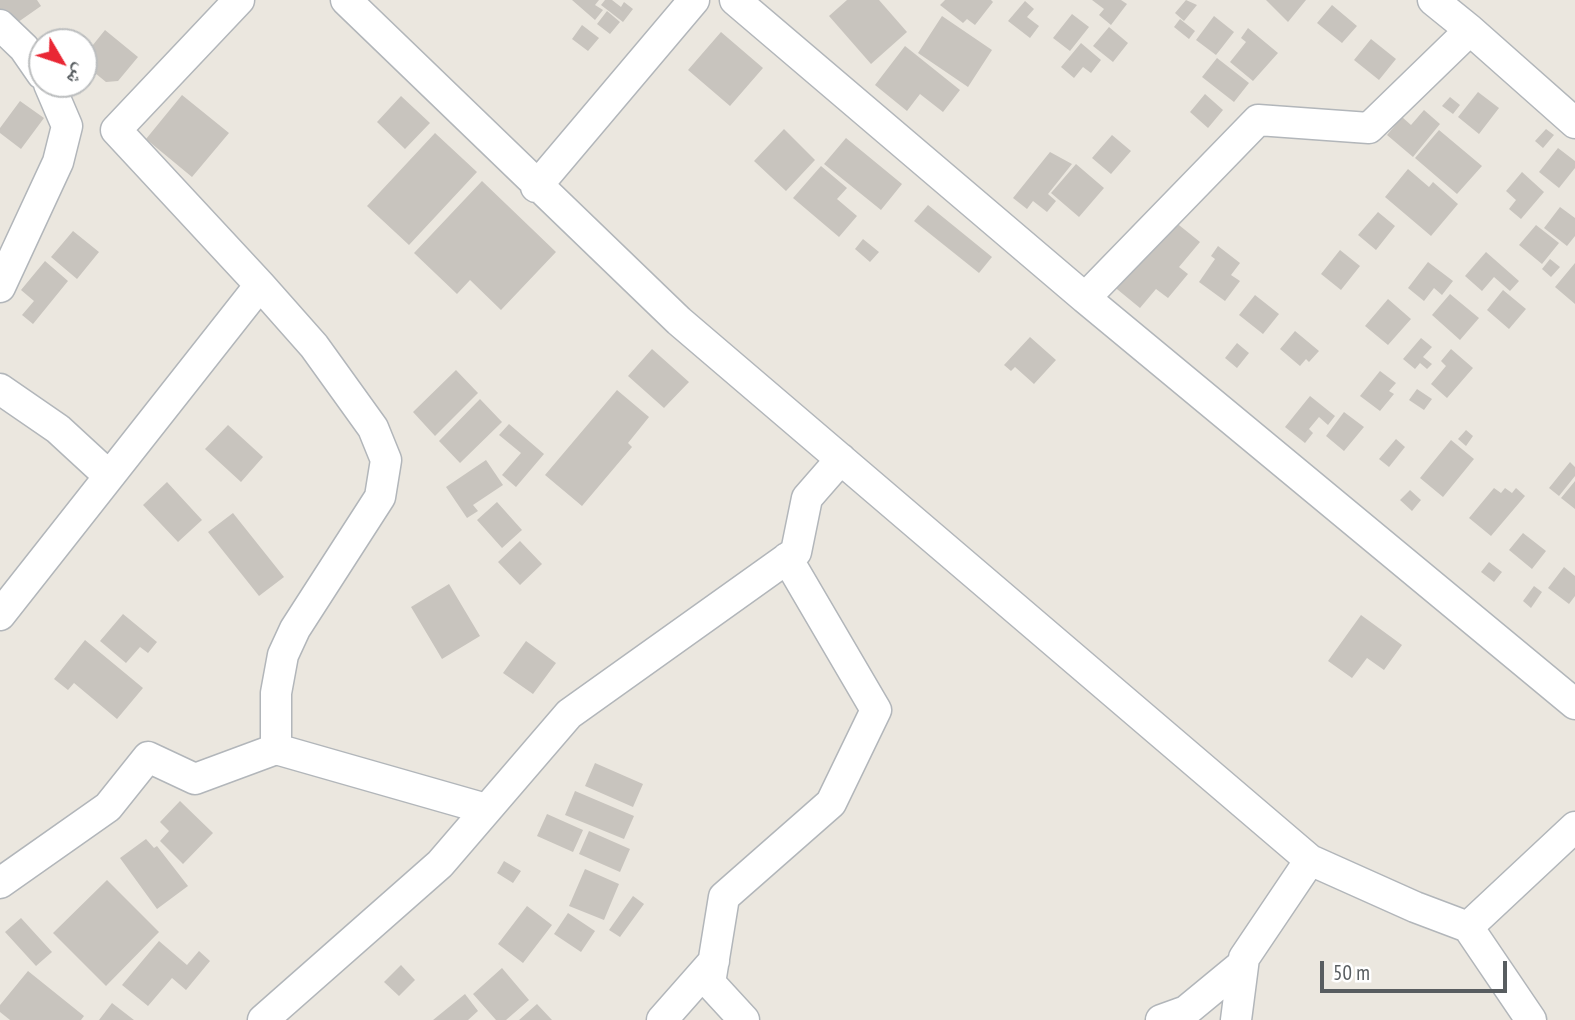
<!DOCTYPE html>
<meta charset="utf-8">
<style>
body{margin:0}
#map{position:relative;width:1575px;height:1020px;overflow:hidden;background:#ebe7df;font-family:"PT Sans Narrow","Noto Naskh Arabic",sans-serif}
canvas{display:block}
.north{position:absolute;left:28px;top:28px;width:70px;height:70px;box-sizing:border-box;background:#fff;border:2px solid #bcbebf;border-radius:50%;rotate:129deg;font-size:19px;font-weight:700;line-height:28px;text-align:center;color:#585d60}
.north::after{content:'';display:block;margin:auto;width:24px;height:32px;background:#e92734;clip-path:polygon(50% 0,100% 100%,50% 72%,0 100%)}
.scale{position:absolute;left:1320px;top:961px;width:187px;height:32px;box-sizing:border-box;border:4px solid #585d60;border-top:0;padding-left:9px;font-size:21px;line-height:24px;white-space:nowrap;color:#585d60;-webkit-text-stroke:5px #fff;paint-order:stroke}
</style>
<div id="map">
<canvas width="1575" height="1020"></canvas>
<div class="north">ش</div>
<div class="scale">50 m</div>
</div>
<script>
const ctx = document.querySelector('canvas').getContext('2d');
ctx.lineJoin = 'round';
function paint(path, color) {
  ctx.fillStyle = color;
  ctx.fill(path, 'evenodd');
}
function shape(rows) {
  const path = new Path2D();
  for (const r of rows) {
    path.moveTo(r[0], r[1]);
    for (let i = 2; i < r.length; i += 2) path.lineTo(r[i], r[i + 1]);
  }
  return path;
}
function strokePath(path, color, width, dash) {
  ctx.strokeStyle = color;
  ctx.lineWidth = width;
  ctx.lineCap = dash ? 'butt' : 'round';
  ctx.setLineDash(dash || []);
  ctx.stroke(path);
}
paint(shape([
 [0,0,37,0,41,6,11,27,0,11],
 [572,0,599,0,595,5,603,10,595,20],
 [605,0,612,0,621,7,624,2,633,9,623,22,601,5],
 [847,0,879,0,907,32,871,64,829,16],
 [945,0,991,0,993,2,975,25,967,19,963,23,940,5],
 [1092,0,1121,0,1127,4,1111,25,1099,15,1104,9],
 [1186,0,1197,5,1184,21,1175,13],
 [1266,0,1306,0,1288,22],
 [1025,1,1034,9,1027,17,1039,26,1030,38,1008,21],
 [1332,5,1357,26,1342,43,1317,23],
 [607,11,620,22,610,34,597,24],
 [1072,14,1089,27,1070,51,1053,38],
 [942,16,992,50,968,87,918,53],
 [1214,16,1234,32,1216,55,1196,40],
 [1180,19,1195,31,1189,39,1174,27],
 [582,25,599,38,588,51,572,39],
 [1109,27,1128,43,1113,62,1093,46],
 [1248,28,1278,53,1253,81,1230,62,1246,42,1241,38],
 [105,30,138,57,118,81,106,82,84,64,84,56],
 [721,32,763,68,730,106,688,70],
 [1371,39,1396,59,1379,80,1354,60],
 [1081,43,1101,60,1091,73,1083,67,1074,78,1061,67],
 [905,46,960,90,943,112,920,94,907,111,875,85],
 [1217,58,1249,83,1234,102,1202,77],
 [1478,92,1499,108,1479,134,1458,117],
 [1205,94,1223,110,1208,128,1190,112],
 [182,95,229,133,192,177,146,139],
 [401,96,430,123,405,149,377,122],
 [1450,97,1460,105,1453,114,1442,106],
 [20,101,44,118,21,149,0,133,0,128],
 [1424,110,1440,124,1413,157,1387,135,1402,117,1411,125],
 [784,129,815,160,786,191,754,161],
 [1546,129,1554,135,1543,148,1535,141],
 [1439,130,1482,166,1457,194,1415,158],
 [435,133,477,172,409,245,367,206],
 [1112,135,1131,151,1111,174,1092,158],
 [846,138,902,184,881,210,824,164],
 [1558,148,1575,161,1575,168,1559,188,1539,172],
 [1050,152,1072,164,1048,194,1056,201,1047,212,1033,201,1027,209,1013,198],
 [1076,164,1104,188,1079,217,1051,193],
 [821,166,847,188,837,199,857,216,839,237,793,198],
 [1408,169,1429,187,1433,182,1458,204,1431,236,1385,197],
 [1522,172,1544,192,1521,219,1509,209,1516,200,1506,191],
 [482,181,556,252,501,310,470,280,457,294,414,253],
 [928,205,992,257,979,273,914,221],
 [1560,207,1575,218,1575,236,1567,246,1544,228],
 [1378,212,1395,226,1376,250,1358,235],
 [1169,217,1200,242,1179,267,1188,274,1168,298,1156,289,1140,308,1112,285],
 [1536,225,1559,243,1542,264,1519,245],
 [73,231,99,252,77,279,51,257],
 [863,239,879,252,870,262,855,249],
 [1218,246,1240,263,1231,275,1240,281,1225,301,1199,282,1215,259,1211,256],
 [1340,250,1360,266,1341,290,1321,274],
 [1486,252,1519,281,1510,291,1494,277,1482,291,1465,276],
 [1550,259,1560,267,1551,277,1542,269],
 [45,261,68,281,33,324,22,315,34,301,21,290],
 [1428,262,1453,281,1442,295,1434,288,1424,301,1408,288],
 [1575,263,1575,304,1555,287],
 [1503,290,1526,309,1509,329,1487,310],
 [1450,294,1479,318,1460,340,1432,315],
 [1255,295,1279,314,1263,334,1239,315],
 [1388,299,1411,319,1388,345,1365,326],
 [1295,331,1319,351,1309,362,1306,359,1300,366,1280,349],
 [1030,337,1056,360,1034,384,1015,367,1011,371,1004,365],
 [1421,338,1432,347,1423,357,1432,364,1427,369,1420,363,1415,369,1403,359],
 [1237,343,1249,353,1237,368,1225,358],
 [652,349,689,382,664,408,628,376],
 [1451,349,1473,368,1447,398,1431,384,1446,366,1441,361],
 [456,370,478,393,435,436,413,412],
 [1380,371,1396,383,1389,391,1394,394,1380,411,1360,396],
 [1417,389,1432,399,1424,410,1409,400],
 [617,390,649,417,628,443,632,447,582,506,545,475],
 [1310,396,1335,416,1328,425,1319,417,1309,429,1313,433,1305,443,1285,427],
 [480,399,502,422,460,463,439,441],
 [1344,412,1364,427,1344,451,1326,436],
 [509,424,544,454,516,487,502,475,521,453,499,435],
 [228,425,263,457,241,482,205,449],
 [1466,430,1473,436,1466,446,1458,439],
 [1396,439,1405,447,1389,467,1379,459],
 [1451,440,1474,459,1443,497,1420,478],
 [486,460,503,485,473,505,478,511,467,518,446,487],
 [1570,462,1575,467,1575,476,1559,496,1549,488],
 [1575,481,1575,509,1561,498],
 [167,482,202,520,178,542,143,505],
 [1494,488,1501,493,1505,488,1512,493,1516,488,1525,496,1491,536,1469,518],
 [1410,490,1421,500,1412,511,1400,500],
 [497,502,522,530,502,548,477,520],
 [233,513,284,577,259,596,208,532],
 [1523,533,1546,551,1532,569,1509,550],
 [520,541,542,564,520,585,498,562],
 [1489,562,1502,572,1494,582,1481,572],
 [1564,567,1575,576,1575,596,1569,604,1548,588],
 [449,584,480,636,442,659,411,607],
 [1534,586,1542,592,1531,608,1523,601],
 [123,614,157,642,148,653,140,647,126,663,100,641],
 [1361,615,1402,645,1384,670,1367,658,1352,678,1328,661],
 [85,640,143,688,117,719,74,683,68,690,54,679],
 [526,641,556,663,533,694,503,673],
 [595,763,643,784,633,807,585,786],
 [575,791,634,816,624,839,565,815],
 [180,801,213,833,183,864,160,841,169,831,160,822],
 [547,814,583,830,573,852,537,836],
 [589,831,630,849,620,872,579,854],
 [146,839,154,848,157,846,188,886,157,909,120,858],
 [504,861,521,871,513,883,497,873],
 [585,869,619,884,604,920,569,906],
 [107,880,159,932,106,986,53,933],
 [633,896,644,904,620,937,609,930],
 [527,906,552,925,523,963,498,944],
 [568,913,595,931,581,952,554,934],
 [21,918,52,952,36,966,5,932],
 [159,941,187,965,199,951,210,961,186,990,172,978,148,1006,122,985],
 [401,965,415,980,399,996,384,982],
 [502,968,529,1000,506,1020,496,1020,473,994],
 [28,971,84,1016,81,1020,10,1020,0,1012,0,1005],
 [465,994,478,1011,468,1020,433,1020],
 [112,1003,134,1020,99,1020],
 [537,1004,552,1020,519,1020]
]), '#c8c4be');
const minor = shape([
 [346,0,679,321,1310,860,1415,907,1468,927,1531,1020],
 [735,0,1085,298,1258,120,1369,128,1470,30,1575,123],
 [1433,0,1470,30],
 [0,25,24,48,42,74],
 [536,187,694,0],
 [260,285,314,346,373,428,386,460,380,497,295,629,283,655,276,693,276,749],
 [0,287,58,162,67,126,49,84],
 [1085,298,1575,704],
 [0,389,58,429,109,476],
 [0,615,260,285,116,130,239,0],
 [0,883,108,807,148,757,195,779,276,749,486,809],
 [1468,927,1575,827],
 [263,1020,440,864,569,714,796,552,807,498,841,459],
 [662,1020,714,961],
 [744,1020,710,983,724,897,831,803,876,710,787,558],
 [1161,1020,1186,1011,1243,964],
 [1236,1020,1244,958,1310,860]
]);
strokePath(minor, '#b2b6ba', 33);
strokePath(minor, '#fff', 30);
</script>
